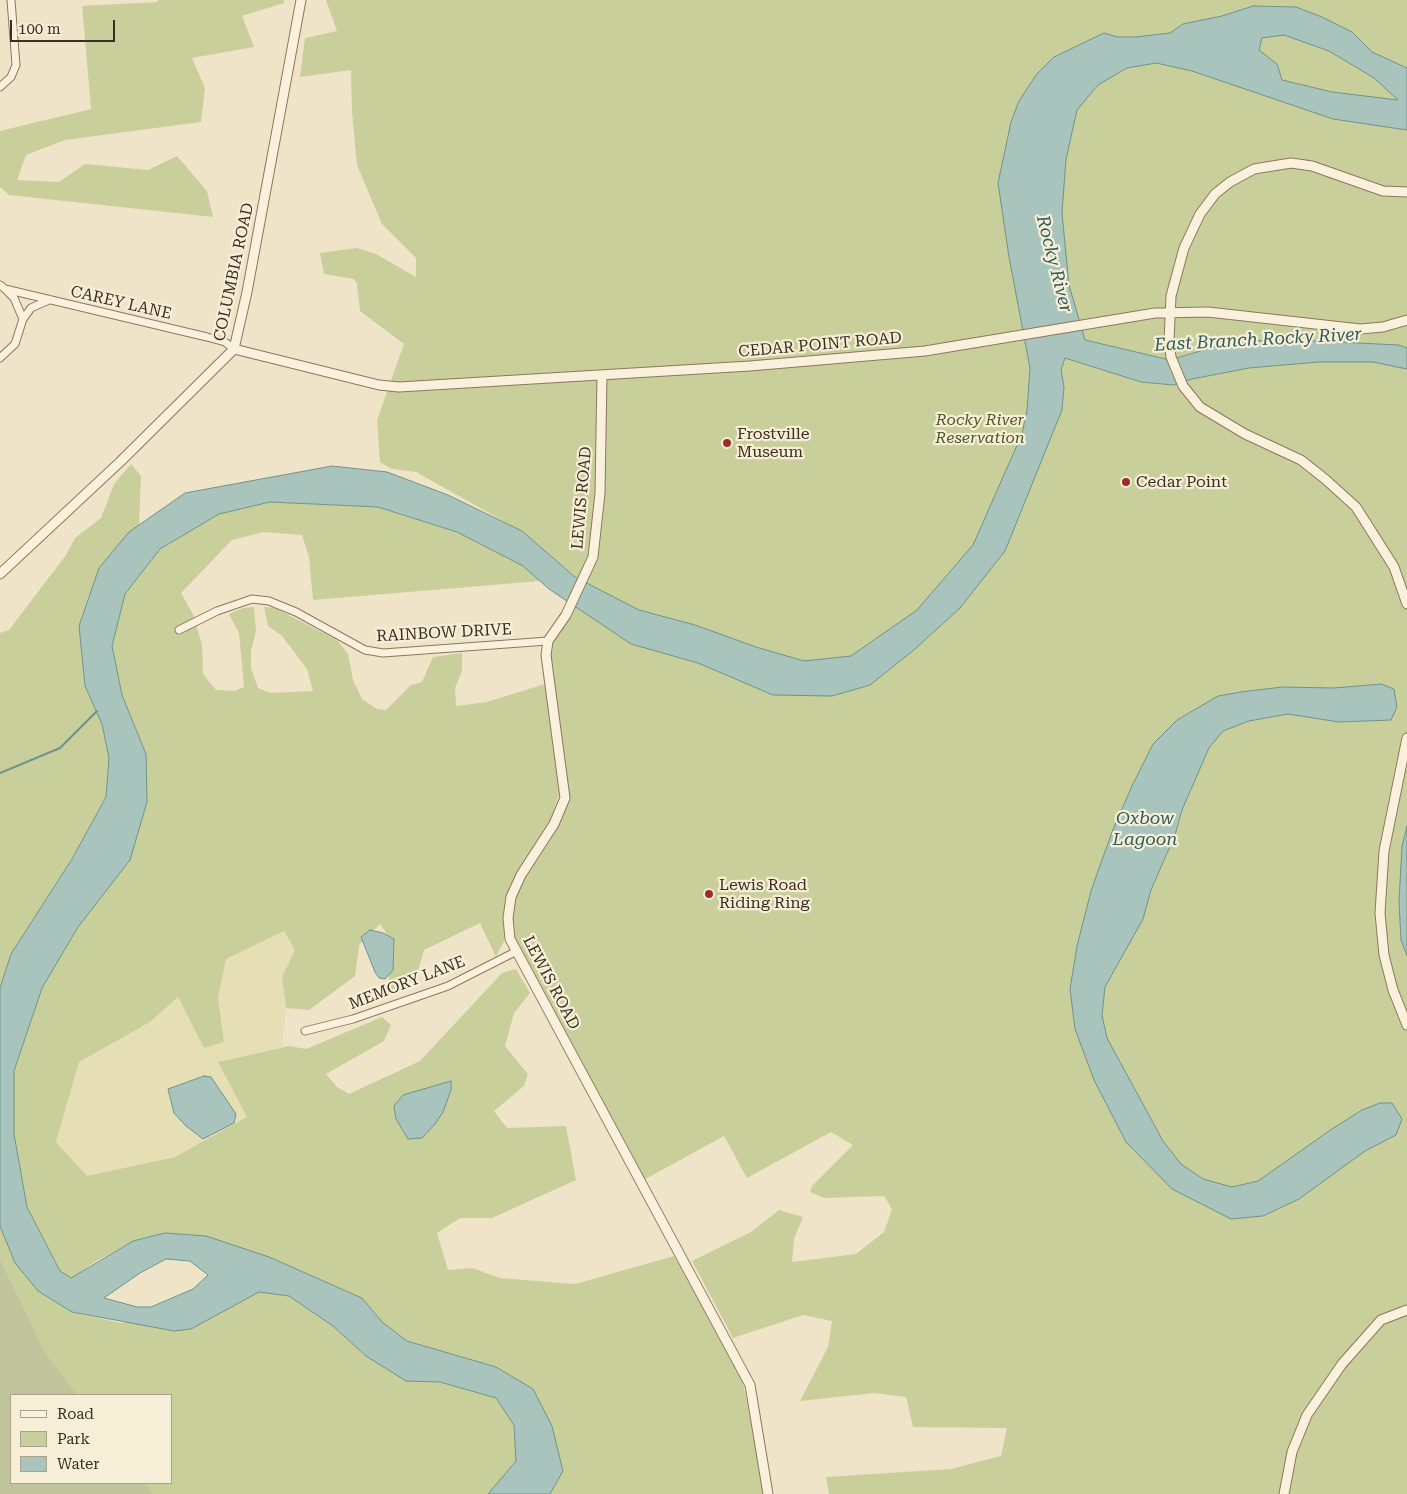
<!DOCTYPE html>
<style>
body{margin:0}
#map{position:relative;width:1407px;height:1494px;overflow:hidden;background:#f0e4c8;font-family:"Roboto Serif",serif}
canvas{display:block}
.legend{position:absolute;left:10px;top:1394px;width:162px;height:90px;box-sizing:border-box;background:#f7eed8;border:1px solid #ada18e;margin:0;padding:6px 9px;list-style:none;font-size:15px;color:#3d2e20}
.legend li{display:flex;align-items:center;gap:10px;height:25px}
.legend b{width:25px;border:1px solid #ada18e}
.scale{position:absolute;left:10px;top:20px;width:105px;height:22px;box-sizing:border-box;border:2px solid #3d2e20;border-top:0;padding-left:6px;font-size:15px;line-height:18px;white-space:nowrap;color:#3d2e20;-webkit-text-stroke:4px #f7eed8;paint-order:stroke}
</style>
<div id="map">
<canvas width="1407" height="1494"></canvas>
<ul class="legend">
<li><b style="height:6px;background:#faf1dc"></b>Road</li>
<li><b style="height:14px;background:#c9cf9b"></b>Park</li>
<li><b style="height:14px;background:#a9c4bc"></b>Water</li>
</ul>
<div class="scale">100 m</div>
</div>
<script>
const ctx = document.querySelector('canvas').getContext('2d');
ctx.lineJoin = 'round';
function paint(path, color) {
  ctx.fillStyle = color;
  ctx.fill(path, 'evenodd');
}
function shape(rows) {
  const path = new Path2D();
  for (const r of rows) {
    path.moveTo(r[0], r[1]);
    for (let i = 2; i < r.length; i += 2) path.lineTo(r[i], r[i + 1]);
  }
  return path;
}
function strokePath(path, color, width, dash) {
  ctx.strokeStyle = color;
  ctx.lineWidth = width;
  ctx.lineCap = dash ? 'butt' : 'round';
  ctx.setLineDash(dash || []);
  ctx.stroke(path);
}
function label(font, color, halo, rows, align = 'center') {
  ctx.font = font + ' "Roboto Serif",serif';
  ctx.lineWidth = 4.5;
  ctx.setLineDash([]);
  ctx.textBaseline = 'middle';
  ctx.strokeStyle = halo;
  ctx.fillStyle = color;
  for (const [text, x, y, turn = 0] of rows) {
    ctx.save();
    ctx.translate(x, y);
    ctx.rotate((+turn || 0) * Math.PI / 180);
    ctx.textAlign = isNaN(turn) ? turn : align;
    if (halo) ctx.strokeText(text, 0, 0);
    ctx.fillText(text, 0, 0);
    ctx.restore();
  }
}
paint(shape([
 [284,931,295,950,282,977,286,1008,282,1047,218,1062,247,1117,175,1157,87,1176,56,1142,79,1062,150,1022,178,997,204,1048,224,1042,218,998,226,959]
]), '#e6deb5');
paint(shape([
 [158,0,284,0,284,3,242,16,254,47,192,58,205,88,201,122,65,140,26,155,17,180,59,182,85,164,148,170,177,156,207,191,213,217,9,195,0,187,0,131,91,109,82,6,158,2],
 [326,0,1407,0,1407,1494,829,1494,826,1477,951,1469,1001,1456,1007,1428,913,1427,906,1397,874,1393,800,1401,828,1347,832,1321,803,1315,733,1338,692,1261,751,1232,779,1210,803,1217,794,1239,792,1262,856,1254,884,1232,892,1209,884,1196,824,1198,810,1192,812,1186,853,1145,831,1132,747,1178,724,1136,640,1182,510,942,512,887,567,801,546,658,581,582,521,531,416,472,392,469,380,462,377,420,404,344,360,311,357,284,354,279,324,274,320,253,357,248,376,254,416,277,416,258,382,224,357,165,352,112,351,70,300,77,305,38,337,31],
 [131,464,141,476,139,525,129,532,85,686,102,724,109,758,106,797,72,859,11,954,0,988,0,633,9,630,66,555,75,538,101,518,114,484],
 [270,502,378,507,457,532,523,566,540,581,313,600,309,557,302,535,264,532,232,540,181,593,193,614,202,645,203,674,216,690,235,691,244,687,239,633,229,614,243,608,254,607,256,631,251,651,251,668,258,688,271,693,313,691,307,669,282,636,268,626,264,607,275,608,337,640,348,654,353,680,362,699,377,709,386,710,411,685,422,682,433,657,462,653,462,671,455,688,456,706,487,702,545,684,559,794,550,822,510,886,504,941,496,957,480,923,424,950,418,971,406,987,388,990,391,940,380,924,359,945,355,976,309,1010,286,1008,282,977,295,950,284,931,226,959,218,998,224,1042,204,1048,178,997,150,1022,79,1062,56,1142,87,1176,175,1157,247,1117,218,1062,289,1046,306,1049,382,1017,391,1025,384,1041,326,1074,337,1087,349,1094,420,1061,502,973,516,969,530,993,514,1013,505,1046,528,1074,524,1086,494,1111,507,1128,566,1126,576,1180,492,1218,460,1218,437,1233,448,1270,472,1268,500,1278,575,1284,674,1256,742,1378,762,1477,764,1494,550,1494,563,1471,496,1367,407,1341,382,1322,362,1298,269,1257,206,1236,165,1233,133,1241,93,1263,71,1279,60,1271,27,1207,14,1134,14,1071,42,988,78,927,146,754,122,695,112,646,125,594,160,549,219,514],
 [0,1226,15,1263,38,1291,72,1312,121,1323,227,1308,259,1292,289,1296,333,1326,366,1356,406,1380,440,1382,496,1398,514,1425,516,1461,490,1494,105,1494,86,1483,171,1483,171,1395,0,1395]
]), '#c9cf9b');
paint(shape([
 [0,1260,45,1353,77,1395,11,1395,11,1483,144,1483,153,1494,0,1494]
]), '#bfc49a');
const water = shape([
 [1253,6,1296,7,1322,17,1352,32,1372,52,1407,68,1407,130,1333,119,1192,71,1156,63,1127,68,1098,85,1077,110,1066,159,1062,213,1069,285,1085,340,1170,360,1217,346,1273,339,1399,345,1407,348,1407,369,1373,362,1318,362,1249,368,1192,379,1173,385,1141,382,1065,358,1061,370,1064,387,1062,410,1005,551,960,608,915,649,870,685,832,696,773,695,698,663,631,644,549,589,523,566,457,532,378,507,270,502,219,514,160,549,125,594,112,646,122,695,146,754,147,802,130,860,78,927,42,988,14,1071,14,1134,27,1207,60,1271,71,1278,133,1241,165,1233,206,1236,269,1257,362,1298,382,1322,407,1341,496,1367,533,1389,552,1426,563,1471,550,1494,488,1494,516,1461,514,1425,496,1398,440,1382,406,1381,366,1356,333,1326,289,1296,259,1292,191,1329,174,1331,72,1312,38,1291,15,1263,0,1226,0,988,11,954,72,859,106,797,109,758,102,724,85,686,79,626,99,568,129,532,185,493,332,466,387,472,448,495,522,531,575,577,639,610,695,625,756,647,804,661,851,656,917,610,973,545,1022,434,1027,410,1030,368,1009,257,998,183,1011,122,1019,101,1036,75,1054,57,1104,33,1117,37,1136,37,1170,33,1183,24,1222,16,1253,6],
 [1284,35,1329,51,1374,78,1398,100,1332,92,1282,80,1277,64,1259,50,1262,38,1284,35],
 [166,1259,190,1261,208,1275,193,1289,151,1307,137,1307,104,1298,140,1273,166,1259],
 [1381,684,1394,689,1397,707,1391,720,1339,722,1288,714,1249,721,1223,731,1209,748,1182,810,1175,835,1151,890,1143,919,1105,987,1102,1015,1107,1038,1163,1141,1181,1164,1203,1179,1232,1187,1258,1181,1329,1131,1362,1110,1380,1103,1392,1103,1402,1119,1396,1135,1365,1151,1299,1199,1263,1216,1231,1219,1172,1189,1126,1142,1094,1080,1075,1029,1070,989,1077,946,1091,891,1112,832,1132,786,1153,744,1177,720,1218,696,1241,692,1282,687,1334,688,1381,684],
 [1407,826,1407,956,1401,940,1399,902,1402,846,1407,826],
 [370,930,383,933,394,939,393,970,385,979,379,978,375,972,361,937,370,930],
 [204,1076,211,1077,236,1114,234,1123,203,1139,186,1126,174,1113,168,1089,204,1076],
 [451,1081,451,1090,443,1112,435,1124,422,1138,408,1139,396,1119,394,1106,403,1095,451,1081]
]);
paint(water, '#a9c4bc');
strokePath(water, '#6f938a', 1);
strokePath(shape([
 [0,773,60,748,97,711]
]), '#6f938a', 2);
const minor = shape([
 [0,87,11,77,16,65,11,0],
 [0,285,5,289,207,337,225,342,234,349],
 [5,289,14,298,23,319],
 [0,358,15,344,23,319,31,308,49,300],
 [179,630,217,611,252,599,269,601,296,612,365,650,383,653,548,641],
 [305,1031,353,1019,448,986,515,952]
]);
const tertiary = shape([
 [1407,192,1383,191,1312,166,1291,163,1254,169,1230,182,1215,194,1200,214,1184,248,1171,296,1169,341,1171,357,1183,386,1200,407,1245,434,1301,460,1325,479,1356,507,1394,567,1407,604],
 [234,349,379,385,399,387,750,366,925,351,1155,313,1208,312,1360,329,1383,327,1407,320],
 [602,375,600,493,593,557,566,615,548,641,546,655,565,798,554,824,521,875,511,897,508,918,510,939,750,1385,768,1494],
 [0,574,121,461,234,349,247,292,301,0],
 [1407,738,1384,851,1380,913,1384,955,1393,990,1407,1025],
 [1284,1494,1292,1452,1307,1415,1342,1364,1381,1320,1407,1310]
]);
strokePath(minor, '#8d765c', 9);
strokePath(tertiary, '#8d765c', 11);
strokePath(minor, '#faf1dc', 7);
strokePath(tertiary, '#faf1dc', 9);
for (const [x, y, r, color] of [
 [727,443,5,"#9e2a2b"],
 [1126,482,5,"#9e2a2b"],
 [709,894,5,"#9e2a2b"]
]) {
  const dot = new Path2D();
  dot.arc(x, y, r, 0, 2 * Math.PI);
  ctx.fillStyle = color;
  ctx.fill(dot);
  strokePath(dot, '#f7eed8', 2);
}
label('16px', '#3d2e20', '#f7eed8', [
 ["COLUMBIA ROAD",234,272,-78],
 ["CAREY LANE",121,303,13],
 ["CEDAR POINT ROAD",820,345,-5],
 ["LEWIS ROAD",582,498,-85],
 ["RAINBOW DRIVE",444,633,-3],
 ["MEMORY LANE",407,983,-21],
 ["LEWIS ROAD",551,983,62]
]);
label('italic 16px', '#4d5a26', '#f7eed8', [
 ["Rocky River",980,420],
 ["Reservation",980,438]
]);
label('16px', '#3d2e20', '#f7eed8', [
 ["Frostville",737,434],
 ["Museum",737,452],
 ["Cedar Point",1136,482],
 ["Lewis Road",719,885],
 ["Riding Ring",719,903]
], 'left');
label('italic 18px', '#2f5d5a', '#f7eed8', [
 ["Rocky River",1054,264,76],
 ["East Branch Rocky River",1258,340,-3],
 ["Oxbow",1145,819],
 ["Lagoon",1145,840]
]);
</script>
